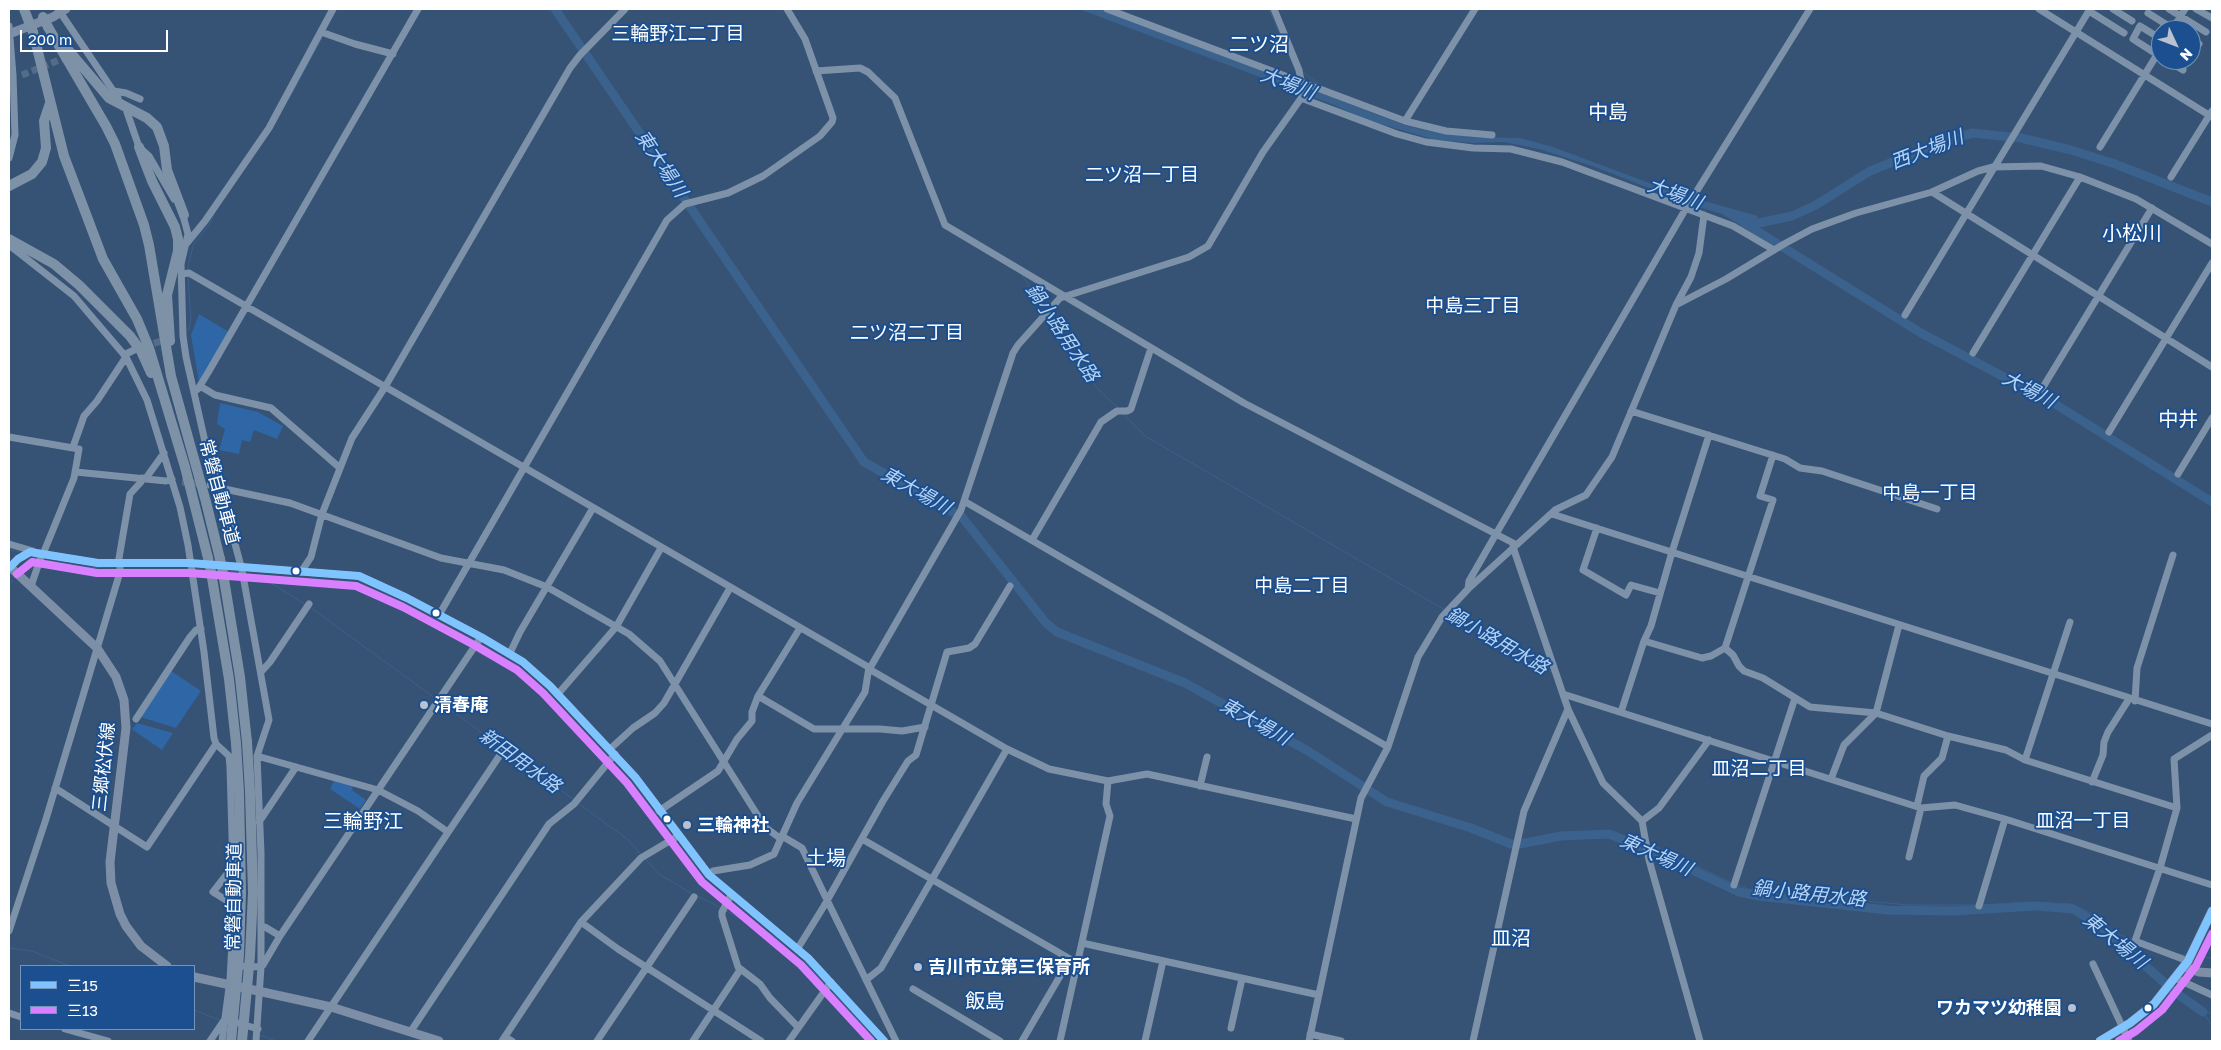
<!DOCTYPE html>
<meta charset="utf-8">
<style>
body{margin:0}
#map{position:relative;width:2221px;height:1050px;overflow:hidden;background:#365274;font-family:"Golos Text","Noto Sans JP",sans-serif}
canvas{display:block}
.frame{position:absolute;inset:0;border:10px solid #fff;pointer-events:none}
.legend{position:absolute;left:20px;top:965px;width:175px;height:65px;box-sizing:border-box;background:#1b4f8f;border:1px solid #7695bc;margin:0;padding:6px 9px;list-style:none;font-size:15px;color:#fff}
.legend li{display:flex;align-items:center;gap:10px;height:25px}
.legend b{width:25px;border:1px solid #7695bc}
.north{position:absolute;left:2151px;top:20px;width:50px;height:50px;box-sizing:border-box;background:#1b4f8f;border:1px solid #7695bc;border-radius:50%;rotate:133deg;font-size:14px;font-weight:700;line-height:20px;text-align:center;color:#fff}
.north::after{content:'';display:block;margin:auto;width:18px;height:22px;background:#b9c2ce;clip-path:polygon(50% 0,100% 100%,50% 72%,0 100%)}
.scale{position:absolute;left:20px;top:30px;width:148px;height:22px;box-sizing:border-box;border:2px solid #fff;border-top:0;padding-left:6px;font-size:15px;line-height:18px;white-space:nowrap;color:#fff;-webkit-text-stroke:4px #1b4f8f;paint-order:stroke}
</style>
<div id="map">
<canvas width="2221" height="1050"></canvas>
<div class="frame"></div>
<ul class="legend">
<li><b style="height:6px;background:#80c4ff"></b>三15</li>
<li><b style="height:6px;background:#d880ff"></b>三13</li>
</ul>
<div class="north">N</div>
<div class="scale">200 m</div>
</div>
<script>
const ctx = document.querySelector('canvas').getContext('2d');
ctx.lineJoin = 'round';
function paint(path, color) {
  ctx.fillStyle = color;
  ctx.fill(path, 'evenodd');
}
function shape(rows) {
  const path = new Path2D();
  for (const r of rows) {
    path.moveTo(r[0], r[1]);
    for (let i = 2; i < r.length; i += 2) path.lineTo(r[i], r[i + 1]);
  }
  return path;
}
function strokePath(path, color, width, dash) {
  ctx.strokeStyle = color;
  ctx.lineWidth = width;
  ctx.lineCap = dash ? 'butt' : 'round';
  ctx.setLineDash(dash || []);
  ctx.stroke(path);
}
function label(font, color, halo, rows, align = 'center') {
  ctx.font = font + ' "Golos Text","Noto Sans JP",sans-serif';
  ctx.lineWidth = 4;
  ctx.setLineDash([]);
  ctx.textBaseline = 'middle';
  ctx.strokeStyle = halo;
  ctx.fillStyle = color;
  for (const [text, x, y, turn = 0] of rows) {
    ctx.save();
    ctx.translate(x, y);
    ctx.rotate((+turn || 0) * Math.PI / 180);
    ctx.textAlign = isNaN(turn) ? turn : align;
    if (halo) ctx.strokeText(text, 0, 0);
    ctx.fillText(text, 0, 0);
    ctx.restore();
  }
}
paint(shape([
 [199,314,229,332,199,383,191,335],
 [220,403,258,412,283,426,277,439,254,430,250,442,242,440,239,454,219,450,225,429,217,424],
 [171,671,201,691,176,728,140,717],
 [137,723,173,733,162,750,133,730,132,729],
 [335,779,353,786,352,790,366,800,360,809,330,789]
]), '#2f66a5');
paint(shape([
 [1079,9,1100,9,1404,125,1438,133,1474,137,1520,138,1553,147,1679,194,1758,216,1753,233,1722,214,1692,205,1595,167,1539,149,1504,142,1473,143,1435,140,1364,119,1334,105]
]), '#3b618d');
strokePath(shape([
 [1269,9,1295,69],
 [1304,73,1320,85],
 [288,100,322,38],
 [187,271,193,246,210,223,216,210],
 [1022,275,1046,311],
 [1048,314,1084,371,1101,392,1119,409],
 [188,331,191,320,188,277],
 [1123,414,1145,436,1445,610],
 [9,549,19,552],
 [32,557,38,558],
 [44,560,81,567,117,568],
 [124,569,190,569],
 [194,569,205,569],
 [26,571,35,564],
 [226,571,239,572],
 [246,574,271,583,306,605],
 [9,584,13,581],
 [310,607,436,699],
 [1450,614,1553,673],
 [441,703,573,799],
 [578,803,627,839,641,854],
 [1650,844,1732,883],
 [645,859,659,874,694,895],
 [1738,885,1748,889,1775,893,1909,905,1977,905],
 [697,896,721,908],
 [1981,905,2028,902,2071,904,2091,913,2117,934,2132,939],
 [726,911,776,937,797,953,826,985],
 [9,948,32,951,70,966],
 [2178,954,2187,955],
 [2196,956,2212,958],
 [829,988,877,1041],
 [194,1010,222,1021],
 [2203,1012,2212,1026],
 [2204,1012,2212,1013],
 [260,1035,276,1041]
]), '#3b618d', 1);
strokePath(shape([
 [555,9,864,462,962,517,1046,623,1057,632,1185,683,1308,751,1387,802,1471,828,1511,844,1520,844,1561,836,1609,834,1652,851,1739,892,1758,896,1887,910,1954,911,2036,906,2073,909,2099,925,2175,992,2203,1012],
 [1744,223,1921,333,2055,404,2212,502],
 [1746,223,1749,225,1792,216,1816,205,1870,171,1925,149,1972,133,2021,138,2071,150,2115,164,2212,202]
]), '#3b618d', 9);
strokePath(shape([
 [22,75,79,52],
 [144,347,169,338],
 [182,482,205,484]
]), '#546c89', 7, [7, 3.5]);
strokePath(shape([
 [58,9,118,98],
 [1107,9,1405,121,1446,131,1492,135],
 [1274,9,1299,70,1301,81],
 [2039,9,2212,117],
 [2113,9,2132,21],
 [2169,9,2206,32],
 [2196,9,2212,18],
 [2089,11,2124,33],
 [2148,13,2175,30],
 [9,26,13,75,15,135,9,158],
 [2172,30,2185,9],
 [321,32,355,44,393,54],
 [2191,39,2199,44],
 [2161,57,2133,39,2140,26,2161,39],
 [2166,60,2183,70],
 [816,71,860,68,868,72,895,98,945,225,1244,403,1515,544],
 [114,91,126,93,140,99],
 [1301,98,1397,134,1426,142,1473,148,1511,149,1562,162,1733,226,1774,250],
 [127,112,139,147,149,156,174,199],
 [1405,121,1475,9],
 [2100,147,2161,48],
 [2171,177,2212,111],
 [1932,192,2212,367],
 [182,212,188,234,181,264,183,336,186,357,208,455,220,488,242,570,269,720,257,756,261,853,261,967,256,1041],
 [187,243,205,221,269,128,333,9],
 [9,245,74,296,126,357,147,400,180,507,188,545,204,652,214,738,216,744,229,756,230,767,234,905,230,980,222,1041],
 [182,274,189,273,870,668,961,510,1013,353,1018,345,1060,298,1189,257,1208,246,1263,152,1302,97,1307,84],
 [1676,305,1691,277,1699,253,1704,215],
 [1905,315,2090,9],
 [1973,353,2080,177],
 [124,355,134,350],
 [200,386,215,395,271,408,340,468],
 [194,391,198,389,209,371,418,9],
 [2040,392,2152,208],
 [1631,411,1785,459,1800,468,1822,471,1937,509],
 [2109,432,2212,263],
 [9,437,79,449,74,478,43,554],
 [73,447,84,416,97,401,126,357],
 [76,472,166,481,172,479],
 [2178,474,2212,418],
 [146,478,164,453],
 [210,485,216,485],
 [220,488,290,503,441,558,504,570,547,587,629,634,660,661,765,827,781,839],
 [964,501,1388,747],
 [1552,514,2212,724],
 [1597,528,1583,570,1626,595,1631,585,1660,593],
 [1032,540,1101,422,1117,411,1127,411,1131,409,1151,348],
 [9,544,33,551],
 [1513,547,1568,709,1603,783,1642,821,1649,860,1700,1041],
 [118,564,130,494,141,482,142,478],
 [10,567,18,559,30,552,98,563,190,563,359,576,407,598,481,637,523,662,550,686,635,777,709,875,808,958,884,1041],
 [301,572,311,557,322,514,352,438,385,387,570,68,580,55,625,9],
 [31,586,42,554],
 [1468,589,1469,581,1496,534,1685,210,1810,9],
 [439,615,667,220,685,204,728,193,763,176,820,136,832,122,833,118,805,39,787,9],
 [1644,641,1702,658,1711,656,1725,648,1773,500,1760,496,1773,455],
 [1725,648,1733,655,1739,666,1744,671,1763,678,1810,707,1876,713,1948,736,2006,750,2025,760,2177,808],
 [510,653,520,632,593,508],
 [869,669,1007,749,1049,769,1108,781,1147,774,1356,819],
 [261,672,270,662,309,604],
 [558,694,616,627,661,548],
 [1563,694,1921,808,1955,805,2005,819,2212,885],
 [758,696,814,729,880,729,902,731,925,727],
 [2135,701,2137,668,2173,555],
 [1621,712,1644,641,1651,626,1672,552,1709,435],
 [136,719,190,637,196,630,201,629],
 [610,749,633,728,655,713,664,703,730,588],
 [257,756,378,790,418,811,448,832],
 [2025,760,2070,622],
 [1831,779,1844,745,1876,713,1899,625],
 [2092,782,2103,755,2104,742,2108,732,2129,699],
 [1200,786,1207,757],
 [55,788,147,847,216,744],
 [1917,806,1924,776,1942,758,1948,736],
 [659,811,718,771,737,739,752,721,752,712,758,696,800,628],
 [1642,821,1659,808,1709,740],
 [259,822,296,767],
 [782,836,802,848,827,900],
 [862,839,1077,963],
 [1909,857,1921,808],
 [234,865,213,892,234,905],
 [709,875,713,871,750,865,774,854,797,803,865,692,869,667],
 [1734,885,1795,698],
 [731,895,722,912,722,916,738,967,760,984,770,998,798,1027],
 [827,900,896,1041],
 [1979,906,2005,819],
 [581,922,618,949,761,1041],
 [261,927,265,927,280,936],
 [9,931,46,819,120,572,120,564],
 [1082,943,1319,995],
 [798,948,824,906,883,801,908,761,916,755,947,652,969,648,975,644,1010,586],
 [2188,961,2135,941,2160,868,2177,808,2174,759,2212,735],
 [2093,964,2129,1041],
 [234,966,261,967,263,965,280,936,481,637],
 [2175,978,2212,995],
 [866,980,881,968,1007,749],
 [913,989,1000,1041],
 [9,1013,21,1017],
 [1231,1028,1242,979],
 [65,1029,108,1041],
 [411,1031,549,824,574,804,615,754],
 [1310,1034,1341,1041],
 [505,1037,512,1041],
 [210,1041,225,1019,258,1029],
 [308,1041,502,752],
 [502,1041,581,922,641,858,678,836],
 [597,1041,694,897],
 [693,1041,740,970],
 [789,1041,831,982],
 [1022,1041,1070,959],
 [1060,1041,1110,816,1106,804,1108,781],
 [1145,1041,1163,961],
 [1309,1041,1361,798,1388,747,1418,657,1442,617,1468,589,1555,510,1586,495,1612,457,1676,305,1726,279,1784,244,1812,229,1856,213,1932,192,1978,171,1993,167,2041,166,2080,177,2136,199,2212,244],
 [1473,1041,1524,811,1568,709]
]), '#7d92a8', 7);
strokePath(shape([
 [9,34,53,17,66,9],
 [9,566,97,648,116,677,124,700,126,728,110,862,111,883,120,914,126,926,141,946,167,966],
 [2184,967,2199,972,2212,973],
 [194,977,331,1007,439,1041],
 [2100,1041,2130,1023,2154,1004,2188,961,2212,911]
]), '#7d8ea7', 9);
strokePath(shape([
 [24,9,29,22],
 [48,27,106,126,115,144,144,225,149,245,171,376,206,502,220,559],
 [33,32,64,156,103,259,137,319,149,348,185,467,208,558],
 [64,45,109,98,147,118,157,127,164,146,167,170,184,215],
 [139,147,152,181,175,227,178,239,178,251,167,295,170,341],
 [9,186,32,174,42,162,46,148,44,121,50,103],
 [9,239,54,264,79,285,130,336,141,351,151,373],
 [211,572,229,679,236,743],
 [223,573,240,677,247,742]
]), '#7e92a7', 10);
strokePath(shape([
 [43,17,48,27],
 [29,22,33,32],
 [208,558,211,572],
 [220,559,223,573],
 [231,1041,239,955,241,892,239,792,236,743],
 [242,1041,250,956,253,893,250,792,247,742]
]), '#7e92a7', 10);
strokePath(shape([
 [10,567,18,559,30,552,98,563,190,563,359,576,407,598,481,637,523,662,550,686,635,777,709,875,808,958,884,1041],
 [2100,1041,2130,1023,2154,1004,2188,961,2212,911]
]), '#80c4ff', 8);
strokePath(shape([
 [17,574,32,562,97,573,190,573,356,586,403,607,476,646,517,670,543,693,627,783,702,882,801,965,871,1041],
 [2119,1041,2136,1031,2162,1010,2196,966,2212,934]
]), '#d880ff', 8);
for (const [x, y, r, color] of [
 [296,571,4.5,"#fff"],
 [436,613,4.5,"#fff"],
 [424,705,5,"#b9c2ce"],
 [667,819,4.5,"#fff"],
 [687,825,5,"#b9c2ce"],
 [918,967,5,"#b9c2ce"],
 [2072,1008,5,"#b9c2ce"],
 [2148,1008,4.5,"#fff"]
]) {
  const dot = new Path2D();
  dot.arc(x, y, r, 0, 2 * Math.PI);
  ctx.fillStyle = color;
  ctx.fill(dot);
  strokePath(dot, '#1b4f8f', 2);
}
label('18px', '#fff', '#1b4f8f', [
 ["常磐自動車道",219,492,75],
 ["三郷松伏線",104,767,-84],
 ["常磐自動車道",234,897,-89]
]);
label('bold 18px', '#fff', '#1b4f8f', [
 ["清春庵",434,705],
 ["三輪神社",697,825],
 ["吉川市立第三保育所",928,967],
 ["ワカマツ幼稚園",2062,1008,"right"]
], 'left');
label('19px', '#fff', '#1b4f8f', [
 ["三輪野江二丁目",678,34],
 ["二ツ沼一丁目",1142,175],
 ["中島三丁目",1473,306],
 ["二ツ沼二丁目",907,333],
 ["中島一丁目",1930,493],
 ["中島二丁目",1302,586],
 ["皿沼二丁目",1759,769],
 ["皿沼一丁目",2083,821]
]);
label('italic 19px', '#b5d3f5', '#1b4f8f', [
 ["大場川",1288,84,21],
 ["西大場川",1927,150,-21],
 ["東大場川",661,164,56],
 ["大場川",1675,194,20],
 ["鍋小路用水路",1062,333,56],
 ["大場川",2029,390,28],
 ["東大場川",916,491,29],
 ["鍋小路用水路",1497,641,30],
 ["東大場川",1255,722,29],
 ["新田用水路",520,761,36],
 ["東大場川",1656,855,24],
 ["鍋小路用水路",1809,894,6],
 ["東大場川",2115,941,39]
]);
label('20px', '#fff', '#1b4f8f', [
 ["二ツ沼",1259,45],
 ["中島",1608,113],
 ["小松川",2132,234],
 ["中井",2178,420],
 ["三輪野江",363,822],
 ["土場",826,859],
 ["皿沼",1511,939],
 ["飯島",985,1002]
]);
</script>
